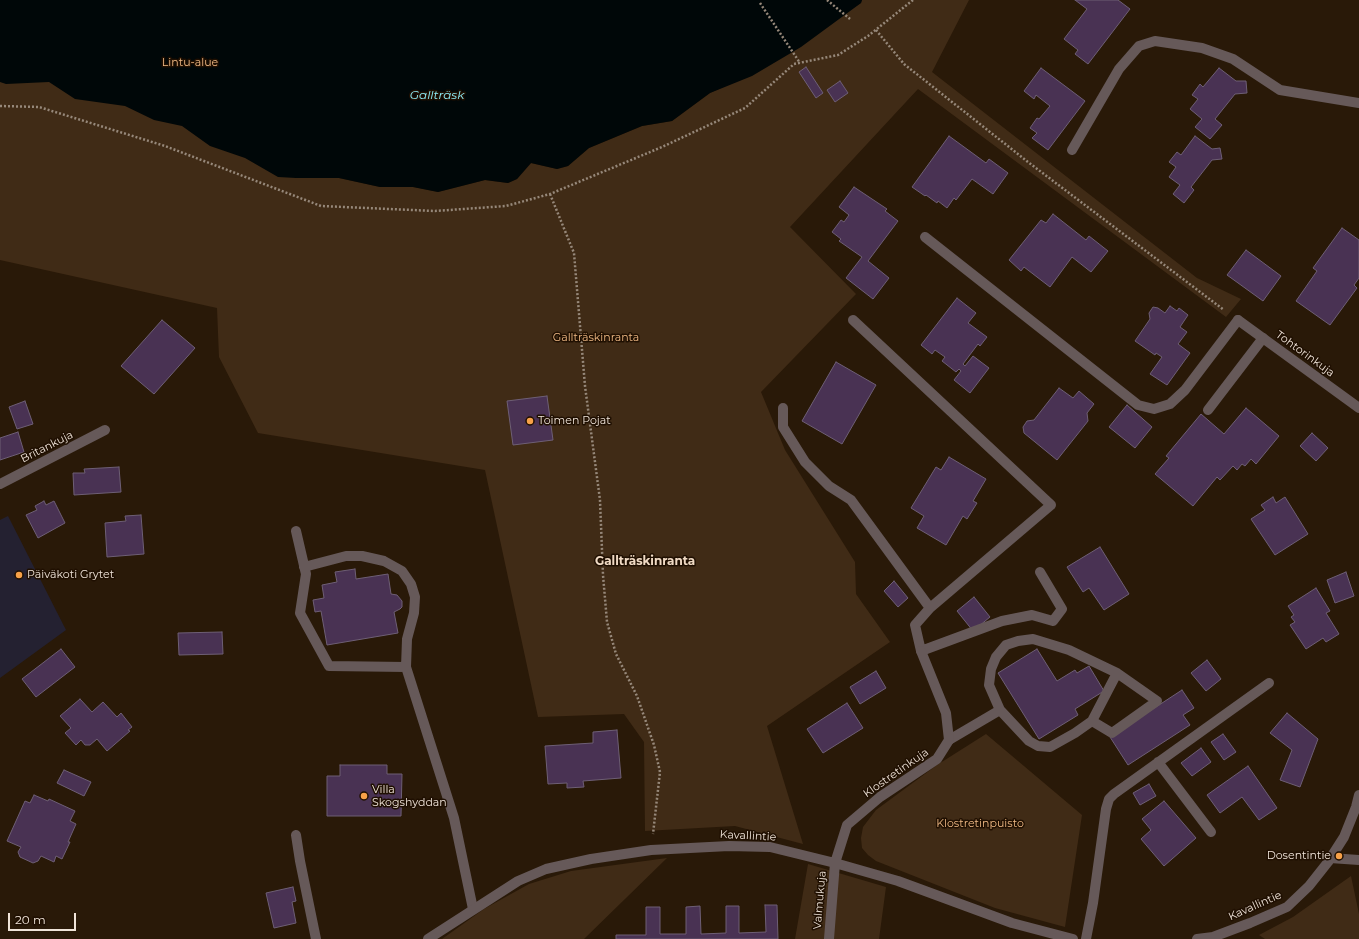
<!DOCTYPE html>
<meta charset="utf-8">
<style>
body{margin:0}
#map{position:relative;width:1359px;height:939px;overflow:hidden;background:#291908;font-family:Montserrat,sans-serif}
canvas{display:block}
.scale{position:absolute;left:8px;top:913px;width:68px;height:18px;box-sizing:border-box;border:2px solid #f0e4d9;border-top:0;padding-left:5px;font-size:12px;line-height:14px;white-space:nowrap;color:#f0e4d9;-webkit-text-stroke:3px #1f0f01;paint-order:stroke}
</style>
<div id="map">
<canvas width="1359" height="939"></canvas>
<div class="scale">20 m</div>
</div>
<script>
const ctx = document.querySelector('canvas').getContext('2d');
ctx.lineJoin = 'round';
function paint(path, color) {
  ctx.fillStyle = color;
  ctx.fill(path, 'evenodd');
}
function shape(rows) {
  const path = new Path2D();
  for (const r of rows) {
    path.moveTo(r[0], r[1]);
    for (let i = 2; i < r.length; i += 2) path.lineTo(r[i], r[i + 1]);
  }
  return path;
}
function strokePath(path, color, width, dash) {
  ctx.strokeStyle = color;
  ctx.lineWidth = width;
  ctx.lineCap = dash ? 'butt' : 'round';
  ctx.setLineDash(dash || []);
  ctx.stroke(path);
}
function label(font, color, halo, rows, align = 'center') {
  ctx.font = font + ' Montserrat,sans-serif';
  ctx.lineWidth = 3;
  ctx.setLineDash([]);
  ctx.textBaseline = 'middle';
  ctx.strokeStyle = halo;
  ctx.fillStyle = color;
  for (const [text, x, y, turn = 0] of rows) {
    ctx.save();
    ctx.translate(x, y);
    ctx.rotate((+turn || 0) * Math.PI / 180);
    ctx.textAlign = isNaN(turn) ? turn : align;
    if (halo) ctx.strokeText(text, 0, 0);
    ctx.fillText(text, 0, 0);
    ctx.restore();
  }
}
paint(shape([
 [8,516,66,630,0,678,0,520]
]), '#242131');
paint(shape([
 [0,0,296,178,339,178,380,187,413,187,438,192,485,180,508,183,517,179,531,163,557,169,568,166,589,148,642,126,672,121,710,93,727,85,861,3,862,0,969,0,932,72,1197,278,1241,299,1226,317,918,89,790,227,856,294,761,392,785,450,855,562,856,594,890,642,767,726,803,844,735,826,645,831,644,742,624,714,538,717,485,470,258,433,219,357,217,308,0,260],
 [986,734,1082,815,1065,927,995,908,876,861,868,855,862,848,861,838,863,827,876,810,937,765],
 [667,858,584,939,442,939,484,909,529,884,571,871],
 [808,864,886,887,879,939,795,939],
 [1351,876,1359,914,1359,939,1265,939,1259,935,1293,917]
]), '#402b16');
paint(shape([
 [0,0,862,0,861,3,801,47,752,76,710,93,672,121,642,126,589,148,568,166,557,169,531,163,517,179,508,183,485,180,438,192,413,187,380,187,339,178,296,178,278,177,245,158,210,146,182,126,154,120,125,106,75,99,49,82,6,84,0,82]
]), '#000708');
const building = shape([
 [1075,0,1118,0,1130,9,1088,64,1075,54,1078,50,1064,39,1087,9,1075,0],
 [806,67,823,93,816,98,799,72,806,67],
 [1041,68,1085,101,1048,150,1032,138,1037,133,1030,128,1037,118,1039,119,1050,106,1036,95,1034,99,1024,91,1041,68],
 [1219,68,1236,81,1246,81,1247,93,1235,94,1215,119,1222,125,1210,139,1195,127,1202,119,1190,109,1198,99,1192,95,1200,84,1203,87,1219,68],
 [840,81,848,93,835,102,827,90,840,81],
 [949,136,986,163,989,159,1008,173,993,194,972,179,956,200,954,198,947,208,938,201,937,203,926,195,925,196,912,187,949,136],
 [1195,136,1212,149,1220,148,1222,159,1212,160,1191,187,1194,190,1184,203,1173,194,1180,185,1169,177,1176,167,1169,162,1177,152,1181,155,1195,136],
 [854,187,887,209,885,211,898,221,868,261,889,278,873,299,846,278,862,257,839,241,841,239,832,232,841,220,844,222,849,215,839,207,854,187],
 [1053,214,1086,240,1089,236,1108,251,1091,272,1072,257,1050,287,1024,267,1021,271,1009,260,1041,220,1046,223,1053,214],
 [1342,228,1359,240,1359,278,1354,285,1357,288,1330,325,1296,301,1317,271,1313,268,1342,228],
 [1246,250,1281,276,1263,301,1227,275,1246,250],
 [957,298,976,313,968,323,987,337,980,346,978,344,963,364,965,366,973,356,989,368,970,393,954,380,961,371,959,369,956,372,942,361,945,357,935,350,932,354,921,345,957,298],
 [1170,306,1177,311,1179,308,1188,315,1180,327,1187,332,1178,344,1190,353,1167,385,1150,374,1162,357,1156,353,1155,355,1135,341,1150,319,1149,313,1153,307,1158,308,1165,313,1170,306],
 [162,320,195,348,154,394,121,366,162,320],
 [836,362,876,385,842,444,802,421,836,362],
 [1059,388,1073,398,1079,391,1094,404,1087,413,1088,421,1057,460,1024,433,1023,427,1027,421,1034,420,1059,388],
 [547,396,553,440,513,445,507,401,547,396],
 [25,401,33,424,17,429,9,407,25,401],
 [1127,405,1152,427,1135,448,1109,427,1127,405],
 [1246,408,1279,436,1256,464,1251,459,1245,466,1242,464,1237,470,1233,466,1220,480,1217,477,1193,506,1155,474,1169,458,1166,456,1201,414,1224,434,1246,408],
 [18,432,24,452,0,460,0,438,18,432],
 [1312,433,1328,448,1316,461,1300,446,1312,433],
 [949,457,986,479,973,501,977,503,967,519,963,516,946,545,917,528,924,516,911,508,936,467,941,470,949,457],
 [119,467,121,492,74,495,73,473,85,473,84,469,119,467],
 [1273,497,1276,503,1285,497,1308,534,1275,555,1251,519,1265,510,1261,505,1273,497],
 [44,501,46,505,54,501,65,523,38,538,26,515,37,510,35,506,44,501],
 [141,515,144,554,107,557,105,523,126,521,125,516,141,515],
 [1100,547,1129,594,1104,610,1089,588,1083,592,1067,567,1100,547],
 [355,569,356,579,388,574,391,594,397,595,402,601,402,607,400,609,394,612,398,633,327,645,321,611,315,612,313,600,324,598,322,585,337,582,335,572,355,569],
 [1346,572,1354,596,1335,603,1327,580,1346,572],
 [894,581,908,598,898,607,884,591,894,581],
 [1316,588,1330,611,1326,613,1339,634,1326,642,1323,638,1306,649,1290,625,1295,622,1291,617,1294,615,1288,606,1316,588],
 [974,597,990,617,973,631,957,611,974,597],
 [222,632,223,654,179,655,178,633,222,632],
 [61,649,75,667,36,697,22,679,61,649],
 [1037,649,1057,681,1075,670,1077,673,1089,666,1104,691,1075,709,1078,715,1039,739,998,673,1037,649],
 [1207,660,1221,679,1206,691,1191,673,1207,660],
 [876,671,886,688,860,704,850,687,876,671],
 [1182,690,1194,708,1183,715,1190,725,1128,765,1110,737,1182,690],
 [80,699,92,712,103,702,117,717,121,713,132,727,128,730,130,731,107,751,97,739,90,745,85,745,81,740,76,745,65,733,71,728,60,716,80,699],
 [847,703,863,728,823,753,807,729,847,703],
 [1287,713,1318,739,1300,787,1280,780,1292,750,1270,733,1287,713],
 [617,730,621,778,583,781,584,787,567,788,567,783,548,784,545,746,593,743,593,732,617,730],
 [1223,734,1236,752,1224,760,1211,742,1223,734],
 [1201,748,1211,762,1192,776,1181,763,1201,748],
 [340,765,387,765,387,774,402,774,401,816,327,816,327,776,340,776,340,765],
 [1248,766,1277,808,1259,820,1242,797,1220,813,1207,795,1248,766],
 [64,770,91,782,84,796,57,783,64,770],
 [1149,784,1156,796,1140,805,1133,793,1149,784],
 [34,795,48,801,49,799,75,811,70,821,76,824,68,842,70,842,62,859,56,856,54,862,41,856,38,861,33,863,20,857,18,852,21,847,7,841,25,801,30,803,34,795],
 [1164,801,1196,838,1164,866,1141,839,1151,830,1142,819,1164,801],
 [293,887,296,901,292,902,296,923,274,928,266,893,293,887],
 [765,905,777,905,778,939,616,939,616,935,646,935,646,907,660,907,660,934,686,934,686,907,700,906,701,934,726,933,726,906,739,906,739,933,766,932,765,905]
]);
paint(building, '#493253');
strokePath(building, '#6e5f75', 1);
strokePath(shape([
 [827,0,850,19],
 [760,3,800,63],
 [876,30,904,64,1028,162,1224,310],
 [0,106,39,107,165,146,321,206,435,211,506,206,550,194,662,147,745,108,794,64,838,55,868,36,913,0],
 [550,194,574,253,585,386,600,500,603,575,607,622,616,654,637,696,654,745,660,772,653,834]
]), '#96887a', 2.5, [2, 2]);
strokePath(shape([
 [1072,150,1119,69,1139,46,1155,41,1202,48,1233,59,1280,90,1359,103],
 [925,237,1138,405,1154,409,1170,404,1185,390,1238,320],
 [853,320,1051,505,930,608,915,625,921,651,1002,621,1032,615,1053,621,1062,609,1040,572],
 [783,408,783,427,805,462,829,486,851,500,930,608],
 [1208,410,1263,338],
 [296,531,306,574,300,613,329,666,406,667],
 [304,567,346,556,362,556,384,561,402,571,411,584,415,597,414,613,407,639,406,667,454,818,473,909],
 [1092,721,1112,733,1157,701,1117,673,1069,650,1033,639,1018,641,1006,645,996,657,991,669,989,685,1000,710,1029,741,1038,746,1050,747,1075,733,1092,721,1117,673],
 [949,740,1000,710],
 [1158,762,1211,832],
 [296,835,300,861,316,939],
 [1330,858,1359,860],
 [1086,939,1093,903,1106,809,1109,799,1114,794,1269,683]
]), '#665959', 10);
strokePath(shape([
 [1238,320,1359,408],
 [0,484,105,430],
 [428,939,518,881,546,869,591,859,651,850,729,846,770,847,835,863,898,881,1012,923,1073,939],
 [829,939,835,863,847,825,880,797,937,759,949,740,946,713,921,651],
 [1197,939,1213,937,1250,923,1287,907,1309,886,1328,862,1344,837,1356,807,1359,795]
]), '#665959', 10);
for (const [x, y, r, color] of [
 [530,421,4,"#f7a148"],
 [19,575,4,"#f7a148"],
 [364,796,4,"#f7a148"],
 [1339,856,4,"#f7a148"]
]) {
  const dot = new Path2D();
  dot.arc(x, y, r, 0, 2 * Math.PI);
  ctx.fillStyle = color;
  ctx.fill(dot);
  strokePath(dot, '#1f0f01', 1.5);
}
label('11px', '#efb984', '#1f0f01', [
 ["Lintu-alue",190,63],
 ["Gallträskinranta",596,338],
 ["Klostretinpuisto",980,824]
]);
label('11px', '#f0e4d9', '#1f0f01', [
 ["Tohtorinkuja",1305,354,36],
 ["Britankuja",47,447,-27],
 ["Klostretinkuja",896,773,-35],
 ["Kavallintie",748,836,3],
 ["Valmukuja",820,900,-85],
 ["Kavallintie",1255,906,-24]
]);
label('11px', '#f0e4d9', '#1f0f01', [
 ["Toimen Pojat",538,421],
 ["Päiväkoti Grytet",27,575],
 ["Villa",372,790],
 ["Skogshyddan",372,803],
 ["Dosentintie",1331,856,"right"]
], 'left');
label('italic 12px', '#8ff0fb', '#1f0f01', [
 ["Gallträsk",437,95]
]);
label('bold 12px', '#f0dac4', '#1f0f01', [
 ["Gallträskinranta",645,561]
]);
</script>
